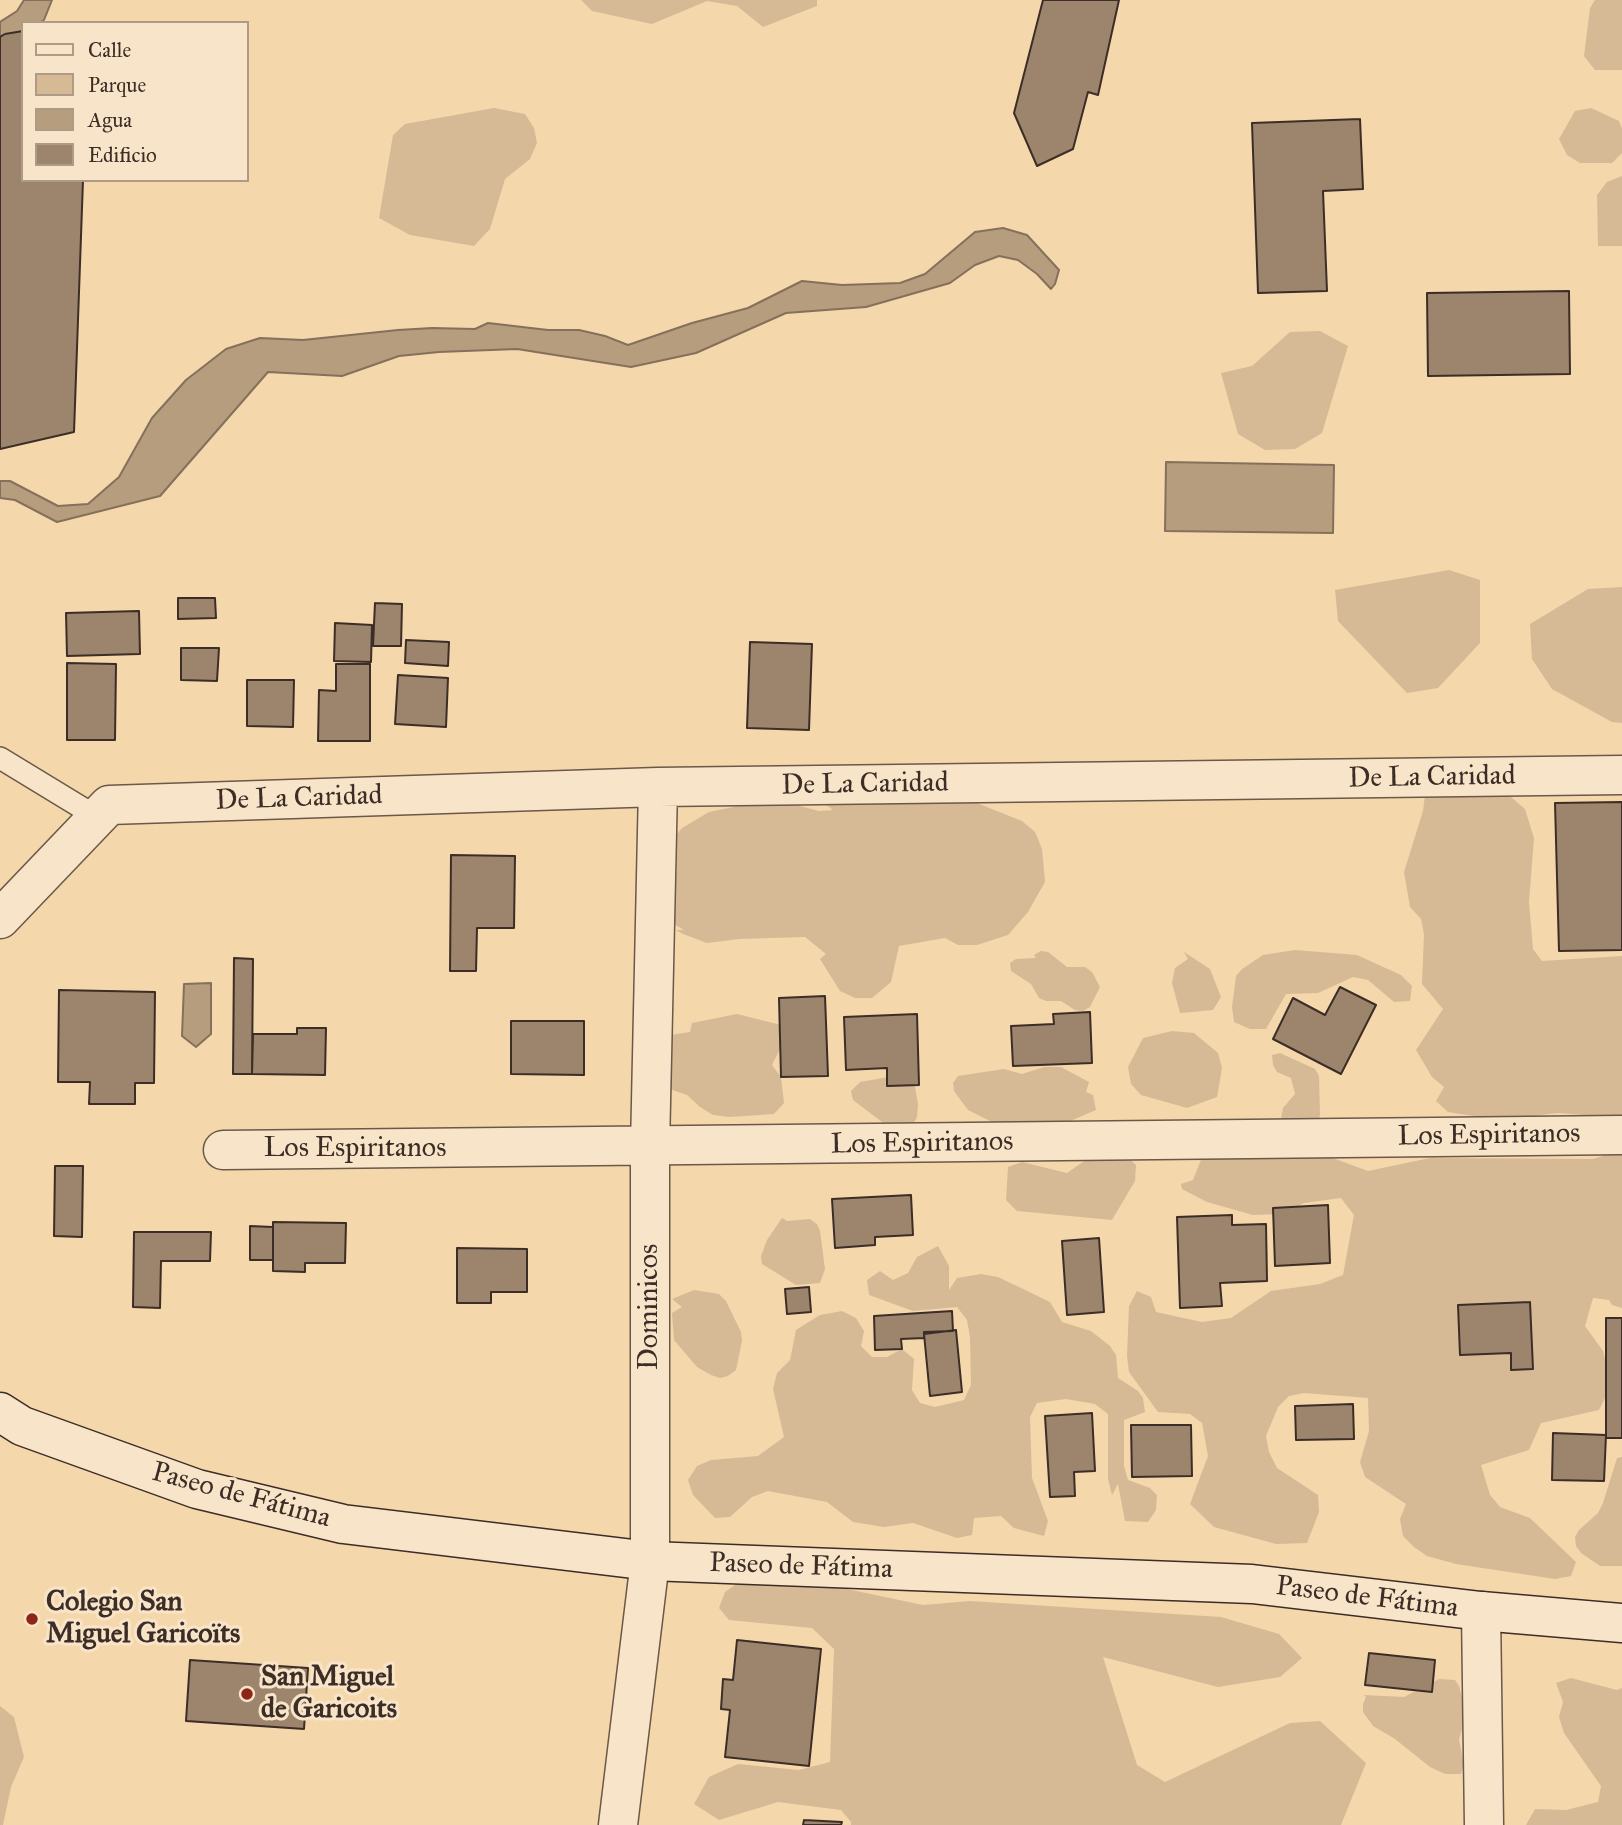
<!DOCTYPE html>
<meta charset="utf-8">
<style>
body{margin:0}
#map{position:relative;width:1622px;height:1825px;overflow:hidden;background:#f5d7ac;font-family:"IM FELL Great Primer",serif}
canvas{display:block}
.legend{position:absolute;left:21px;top:21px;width:228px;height:161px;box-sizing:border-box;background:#f8e5c9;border:2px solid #ad9b88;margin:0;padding:9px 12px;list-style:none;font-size:21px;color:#3c2d26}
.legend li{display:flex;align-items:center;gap:14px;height:35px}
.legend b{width:35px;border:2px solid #ad9b88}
</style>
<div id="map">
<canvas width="1622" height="1825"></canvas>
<ul class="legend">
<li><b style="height:9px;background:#f8e5c9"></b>Calle</li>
<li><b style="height:19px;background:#d6ba95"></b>Parque</li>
<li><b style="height:19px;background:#b69d7e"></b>Agua</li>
<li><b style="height:19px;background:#9c856c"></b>Edificio</li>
</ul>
</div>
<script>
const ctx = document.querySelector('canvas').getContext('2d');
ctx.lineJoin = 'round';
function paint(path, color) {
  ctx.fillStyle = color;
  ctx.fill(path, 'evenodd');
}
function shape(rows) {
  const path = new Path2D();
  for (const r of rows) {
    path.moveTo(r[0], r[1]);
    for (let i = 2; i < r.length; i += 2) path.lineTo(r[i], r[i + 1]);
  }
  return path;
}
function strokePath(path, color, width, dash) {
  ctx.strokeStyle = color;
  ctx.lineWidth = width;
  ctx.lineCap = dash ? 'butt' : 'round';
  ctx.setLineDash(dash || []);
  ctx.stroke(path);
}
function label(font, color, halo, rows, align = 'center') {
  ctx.font = font + ' "IM FELL Great Primer",serif';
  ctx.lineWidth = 6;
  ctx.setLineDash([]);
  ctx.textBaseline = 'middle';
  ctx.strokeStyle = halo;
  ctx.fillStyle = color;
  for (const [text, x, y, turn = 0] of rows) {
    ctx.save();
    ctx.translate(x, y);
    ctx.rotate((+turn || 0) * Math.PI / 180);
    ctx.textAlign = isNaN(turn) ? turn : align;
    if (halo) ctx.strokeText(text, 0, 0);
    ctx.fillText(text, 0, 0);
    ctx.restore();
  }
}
paint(shape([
 [581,0,817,0,817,6,763,27,737,6,707,1,652,24,592,11],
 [1595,0,1622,0,1622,70,1595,70,1584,56,1590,8],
 [494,108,525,114,534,128,537,143,530,159,505,179,490,229,474,246,410,235,379,218,393,135,405,124],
 [1591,108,1619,121,1622,129,1622,153,1612,163,1580,163,1567,155,1559,139,1575,111],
 [1622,176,1622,246,1598,246,1597,195,1607,182],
 [1320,331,1348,346,1322,433,1295,449,1265,450,1238,434,1221,373,1252,366,1290,332],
 [1449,570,1480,580,1480,643,1438,688,1407,693,1338,621,1335,590],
 [1622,587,1622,723,1612,722,1552,689,1532,659,1530,624,1588,589],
 [1499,787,1525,809,1534,838,1529,902,1533,949,1542,961,1622,956,1622,1115,1607,1117,1558,1113,1498,1120,1448,1112,1436,1101,1444,1087,1432,1077,1416,1050,1443,1009,1422,984,1424,934,1421,919,1410,907,1404,872,1423,811,1425,795],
 [949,792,1022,821,1035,832,1042,849,1045,882,1028,912,1008,935,977,945,958,945,945,938,899,946,891,982,872,998,855,998,840,991,820,959,826,954,805,937,739,939,707,943,683,934,676,930,684,930,672,923,673,839,682,828,709,812,773,799,819,811,833,810,821,801],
 [1295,950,1357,955,1401,975,1412,986,1410,1001,1394,1002,1368,980,1353,977,1318,993,1286,994,1266,1029,1250,1029,1234,1022,1232,1007,1236,976,1242,969,1263,955],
 [1041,951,1048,952,1067,967,1085,967,1092,972,1100,987,1090,1007,1083,1011,1075,1010,1061,1001,1046,1001,1039,998,1031,984,1011,971,1010,963,1016,959,1036,958,1034,955],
 [1184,952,1210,969,1221,997,1213,1010,1180,1013,1172,983,1175,968,1188,959],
 [737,1014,781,1025,785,1039,772,1065,781,1077,784,1103,774,1114,730,1117,713,1115,700,1107,687,1095,661,1086,657,1037,690,1032,692,1023],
 [1172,1031,1194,1033,1218,1053,1222,1068,1217,1097,1187,1108,1141,1095,1131,1084,1128,1067,1143,1038],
 [1280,1053,1315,1069,1319,1076,1320,1115,1318,1122,1280,1124,1283,1108,1295,1094,1291,1078,1277,1072,1273,1065,1272,1055],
 [1044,1067,1061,1067,1089,1082,1086,1092,1093,1095,1096,1110,1068,1122,1020,1130,990,1121,968,1110,954,1091,953,1083,958,1076,1004,1069,1022,1074],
 [894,1076,910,1081,915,1087,918,1104,917,1117,913,1125,890,1128,853,1100,851,1091,860,1082],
 [1311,1150,1368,1171,1430,1158,1593,1159,1622,1150,1622,1308,1612,1305,1609,1300,1593,1298,1585,1326,1603,1351,1607,1366,1606,1396,1599,1410,1541,1423,1529,1450,1481,1465,1490,1495,1500,1507,1530,1518,1576,1562,1571,1576,1555,1579,1456,1564,1427,1556,1414,1547,1403,1536,1400,1519,1406,1504,1365,1477,1360,1462,1369,1431,1368,1398,1304,1393,1289,1396,1278,1407,1266,1436,1269,1452,1277,1468,1318,1495,1319,1512,1307,1543,1276,1544,1214,1527,1190,1504,1208,1456,1202,1423,1190,1414,1158,1412,1129,1372,1127,1356,1129,1306,1137,1291,1151,1297,1156,1312,1202,1322,1231,1318,1271,1291,1320,1284,1343,1275,1354,1215,1341,1198,1304,1203,1283,1214,1253,1215,1207,1202,1182,1189,1181,1184,1193,1180,1202,1157],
 [1093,1155,1126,1155,1136,1165,1135,1181,1112,1220,1017,1211,1006,1200,1008,1167,1022,1162,1067,1173],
 [782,1218,787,1221,810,1219,817,1224,820,1231,825,1269,820,1283,796,1285,762,1264,761,1256,767,1240],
 [938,1246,949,1266,949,1290,957,1278,981,1274,998,1277,1050,1302,1062,1322,1091,1331,1110,1346,1116,1355,1118,1378,1138,1391,1143,1398,1145,1412,1124,1420,1124,1466,1128,1480,1150,1488,1157,1495,1156,1510,1148,1522,1125,1521,1118,1484,1112,1495,1108,1479,1108,1414,1095,1404,1066,1399,1037,1403,1030,1417,1032,1478,1048,1521,1044,1536,1014,1528,1001,1516,974,1518,972,1535,957,1538,913,1523,884,1527,853,1522,827,1502,768,1491,752,1497,730,1517,715,1518,693,1495,688,1480,697,1466,711,1460,758,1456,784,1437,773,1389,777,1373,790,1360,796,1330,820,1315,842,1311,856,1318,864,1331,861,1346,872,1357,887,1357,902,1349,914,1359,912,1390,920,1403,935,1407,964,1400,971,1385,970,1337,967,1320,957,1307,913,1311,869,1295,867,1280,880,1271,893,1280,908,1273,917,1257],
 [694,1290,719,1294,726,1301,741,1332,742,1341,736,1370,728,1376,720,1378,711,1375,697,1367,674,1340,672,1313,682,1307,672,1299],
 [1622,1457,1622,1566,1600,1566,1581,1553,1576,1546,1575,1537,1579,1530,1598,1513,1603,1503,1617,1458],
 [768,1581,847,1589,923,1605,970,1601,1221,1617,1279,1634,1302,1658,1280,1677,1218,1687,1103,1657,1137,1765,1165,1782,1290,1723,1320,1721,1366,1763,1341,1825,851,1825,851,1822,841,1810,778,1802,719,1820,694,1804,709,1777,738,1764,799,1770,830,1762,834,1649,812,1628,729,1620,719,1608,725,1592,738,1583],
 [1571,1678,1617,1690,1622,1688,1622,1825,1526,1825,1535,1809,1566,1810,1598,1802,1601,1786,1564,1733,1559,1717,1563,1702,1556,1683],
 [1439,1679,1455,1680,1459,1686,1463,1701,1463,1725,1459,1740,1464,1765,1461,1774,1445,1774,1430,1767,1395,1739,1373,1726,1363,1712,1363,1704,1366,1697,1364,1695,1404,1697],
 [0,1706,14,1717,24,1757,11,1787,3,1825,0,1825]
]), '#d6ba95');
const water = shape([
 [24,0,52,0,44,20,39,23,23,23,23,34,0,45,0,22,17,11,24,0],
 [1003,228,1027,235,1059,270,1055,284,1051,289,1037,274,1018,260,999,256,975,265,950,283,866,307,786,313,696,353,631,367,517,349,439,352,399,356,342,376,268,372,160,496,57,522,15,500,0,498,0,481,10,481,58,506,88,504,119,477,152,418,186,380,226,349,260,338,303,340,398,330,432,328,475,329,488,323,548,330,579,330,605,336,628,345,692,323,748,308,802,281,842,285,900,283,925,274,975,232,1003,228],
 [1166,462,1334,465,1333,533,1165,531,1166,462],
 [211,983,211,1034,196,1047,182,1036,184,984,211,983]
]);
paint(water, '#b69d7e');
strokePath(water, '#85705b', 2);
const building = shape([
 [1043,0,1119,0,1098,95,1088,92,1073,149,1037,166,1014,113,1043,0],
 [23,31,23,180,83,180,74,432,0,449,0,37,5,34,23,31],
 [1360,119,1363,189,1323,191,1327,291,1258,293,1252,123,1360,119],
 [1569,291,1570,374,1428,376,1427,293,1569,291],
 [178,598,215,598,216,618,178,619,178,598],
 [375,603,402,604,401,646,373,646,375,603],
 [139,611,140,654,67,656,66,613,139,611],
 [335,623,372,625,371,662,334,661,335,623],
 [406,640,449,642,448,666,405,663,406,640],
 [750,642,812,644,809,730,747,728,750,642],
 [181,648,219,648,217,681,181,680,181,648],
 [67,663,116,664,115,740,67,740,67,663],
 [336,664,370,664,370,741,318,741,319,690,336,691,336,664],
 [398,675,448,678,446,727,395,724,398,675],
 [247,680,294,680,293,727,247,726,247,680],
 [1622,802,1622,950,1559,951,1555,803,1622,802],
 [451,855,515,856,514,928,477,928,476,971,450,971,451,855],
 [234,958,253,959,252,1074,233,1074,234,958],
 [1340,987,1376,1005,1341,1074,1273,1039,1293,998,1325,1015,1340,987],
 [59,990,155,992,154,1083,135,1083,135,1104,89,1104,90,1082,58,1082,59,990],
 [825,996,828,1076,781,1077,779,998,825,996],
 [1090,1012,1092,1063,1013,1066,1011,1026,1054,1024,1053,1014,1090,1012],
 [917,1014,919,1085,887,1086,887,1068,846,1070,844,1017,917,1014],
 [511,1021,584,1021,584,1075,511,1074,511,1021],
 [297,1028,326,1028,325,1075,252,1074,253,1034,297,1034,297,1028],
 [55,1166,83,1166,82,1237,54,1236,55,1166],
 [911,1195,913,1235,875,1237,875,1245,835,1248,832,1199,911,1195],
 [1328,1205,1330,1263,1275,1266,1273,1208,1328,1205],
 [1232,1215,1232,1225,1266,1224,1267,1281,1220,1283,1222,1306,1180,1308,1177,1217,1232,1215],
 [273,1222,346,1223,345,1263,305,1263,305,1272,273,1271,273,1222],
 [250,1226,273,1227,273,1260,250,1260,250,1226],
 [134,1232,211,1232,210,1261,161,1261,160,1308,133,1307,134,1232],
 [1099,1238,1104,1312,1067,1315,1062,1241,1099,1238],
 [457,1248,527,1249,527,1292,491,1292,491,1303,457,1303,457,1248],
 [809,1287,811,1312,787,1314,785,1289,809,1287],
 [1530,1302,1533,1369,1511,1370,1511,1353,1460,1355,1458,1305,1530,1302],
 [952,1311,953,1331,924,1332,924,1338,901,1339,902,1349,875,1350,874,1316,952,1311],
 [1606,1318,1622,1318,1622,1438,1606,1438,1606,1318],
 [956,1330,962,1392,930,1396,924,1334,956,1330],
 [1353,1404,1354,1439,1296,1440,1295,1406,1353,1404],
 [1092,1413,1095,1471,1074,1472,1075,1496,1050,1497,1045,1416,1092,1413],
 [1131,1425,1191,1425,1192,1476,1132,1477,1131,1425],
 [1553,1433,1606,1435,1604,1481,1552,1480,1553,1433],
 [737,1640,821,1649,809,1766,725,1757,730,1710,721,1709,723,1679,733,1680,737,1640],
 [1369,1653,1435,1660,1432,1692,1365,1685,1369,1653],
 [190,1660,308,1668,304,1729,186,1721,190,1660],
 [804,1820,842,1822,841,1825,803,1825,804,1820]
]);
paint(building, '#9c856c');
strokePath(building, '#3c2d26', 2);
const lane = shape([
 [0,758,97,817]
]);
const street = shape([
 [0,919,109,805,658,787,1622,775],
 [223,1150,1622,1135],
 [1481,1611,1484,1825],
 [618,1825,650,1561,650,1147,658,787]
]);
const secondary = shape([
 [0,1412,22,1426,197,1489,343,1524,650,1561,1252,1584,1481,1611,1622,1623]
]);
strokePath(lane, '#6a5848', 24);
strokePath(street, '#6a5848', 41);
strokePath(secondary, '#3c2d26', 41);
strokePath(lane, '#f8e5c9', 21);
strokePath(street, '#f8e5c9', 38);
strokePath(secondary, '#f8e5c9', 38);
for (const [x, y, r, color] of [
 [32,1619,7,"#8f2418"],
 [247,1694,7,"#8f2418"]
]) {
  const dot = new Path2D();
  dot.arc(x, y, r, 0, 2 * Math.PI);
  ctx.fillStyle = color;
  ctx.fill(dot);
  strokePath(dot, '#f8e5c9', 2.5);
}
label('28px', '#3c2d26', '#f8e5c9', [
 ["De La Caridad",1432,778,-1],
 ["De La Caridad",865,785,-1],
 ["De La Caridad",299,799,-2],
 ["Los Espiritanos",1489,1136,-1],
 ["Los Espiritanos",922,1144,-1],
 ["Los Espiritanos",355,1149],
 ["Dominicos",650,1307,-90],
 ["Paseo de Fátima",241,1496,15],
 ["Paseo de Fátima",801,1567,2],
 ["Paseo de Fátima",1367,1598,7]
]);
label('bold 28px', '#3c2d26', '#f8e5c9', [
 ["Colegio San",46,1603],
 ["Miguel Garicoïts",46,1635],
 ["San Miguel",261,1678],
 ["de Garicoits",261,1710]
], 'left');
</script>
